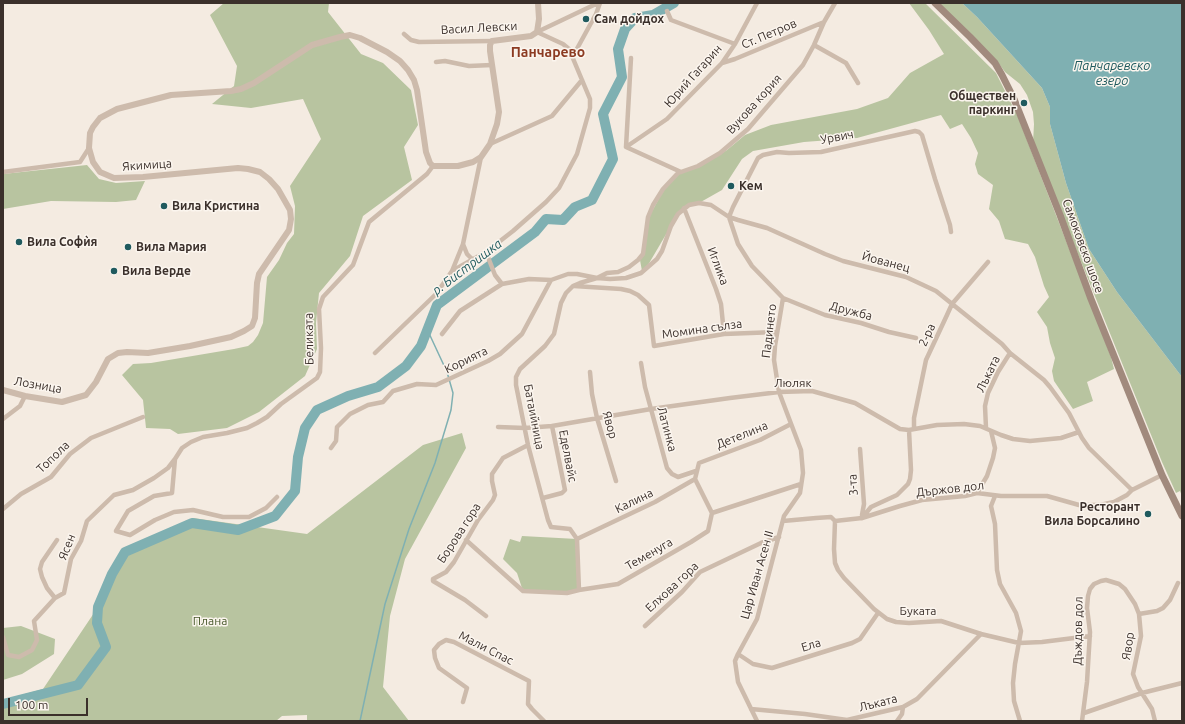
<!DOCTYPE html>
<meta charset="utf-8">
<style>
body{margin:0}
#map{position:relative;width:1185px;height:724px;overflow:hidden;background:#f4ebe1;font-family:Ubuntu,sans-serif}
canvas{display:block}
.frame{position:absolute;inset:0;border:4px solid #3b302b;pointer-events:none}
.scale{position:absolute;left:8px;top:698px;width:80px;height:18px;box-sizing:border-box;border:2px solid #3b302b;border-top:0;padding-left:5px;font-size:12px;line-height:14px;white-space:nowrap;color:#3b302b;-webkit-text-stroke:3px #fbf5ee;paint-order:stroke}
</style>
<div id="map">
<canvas width="1185" height="724"></canvas>
<div class="frame"></div>
<div class="scale">100 m</div>
</div>
<script>
const ctx = document.querySelector('canvas').getContext('2d');
ctx.lineJoin = 'round';
function paint(path, color) {
  ctx.fillStyle = color;
  ctx.fill(path, 'evenodd');
}
function shape(rows) {
  const path = new Path2D();
  for (const r of rows) {
    path.moveTo(r[0], r[1]);
    for (let i = 2; i < r.length; i += 2) path.lineTo(r[i], r[i + 1]);
  }
  return path;
}
function strokePath(path, color, width, dash) {
  ctx.strokeStyle = color;
  ctx.lineWidth = width;
  ctx.lineCap = dash ? 'butt' : 'round';
  ctx.setLineDash(dash || []);
  ctx.stroke(path);
}
function label(font, color, halo, rows, align = 'center') {
  ctx.font = font + ' Ubuntu,sans-serif';
  ctx.lineWidth = 3;
  ctx.setLineDash([]);
  ctx.textBaseline = 'middle';
  ctx.strokeStyle = halo;
  ctx.fillStyle = color;
  for (const [text, x, y, turn = 0] of rows) {
    ctx.save();
    ctx.translate(x, y);
    ctx.rotate((+turn || 0) * Math.PI / 180);
    ctx.textAlign = isNaN(turn) ? turn : align;
    if (halo) ctx.strokeText(text, 0, 0);
    ctx.fillText(text, 0, 0);
    ctx.restore();
  }
}
paint(shape([
 [224,3,329,3,328,12,361,54,383,63,411,90,418,125,404,147,412,180,363,216,350,256,319,293,316,323,317,349,305,376,259,412,227,428,178,434,170,429,146,428,143,400,122,375,133,364,151,363,234,349,248,346,253,342,258,335,263,323,267,277,279,260,287,243,294,234,295,206,290,186,321,139,303,99,251,108,212,104,234,86,237,66,210,15],
 [909,3,925,3,996,73,1018,117,1111,357,1114,369,1087,382,1093,401,1073,409,1054,381,1052,371,1055,358,1050,343,1047,327,1037,312,1049,297,1044,286,1035,257,1028,244,1005,239,999,221,989,209,993,185,978,174,975,164,978,153,971,138,962,124,950,129,941,115,857,138,804,142,753,151,742,159,722,190,699,203,694,204,678,214,648,265,642,271,640,260,649,217,664,189,678,173,711,160,727,150,745,135,771,125,857,109,888,98,910,73,944,54,929,30],
 [938,3,962,3,977,17,1042,88,1050,107,1050,124,1066,183,1089,249,1117,292,1182,377,1182,496,1180,491,1176,493,1162,462,1033,143,1034,124,1033,112,1027,95,1020,84,1005,72,997,61],
 [87,165,99,179,116,183,145,181,136,200,116,202,51,201,3,209,3,174],
 [462,433,466,448,405,559,390,616,383,687,409,721,307,721,307,715,282,716,276,721,3,721,3,700,43,689,98,607,112,574,125,552,193,518,307,534,423,445],
 [522,536,577,539,579,590,567,593,523,591,517,573,503,559,510,539,520,542],
 [21,626,55,639,54,654,22,674,3,680,3,628]
]), '#b8c4a0');
paint(shape([
 [962,3,1182,3,1182,377,1117,292,1089,249,1066,183,1050,124,1050,107,1042,88,977,17]
]), '#7fb0b2');
strokePath(shape([
 [360,721,385,604,409,529,435,463,451,410,453,393,447,372,427,329]
]), '#7fb0b2', 1.5);
strokePath(shape([
 [3,704,78,685,106,647,97,623,98,607,112,574,125,552,192,523,238,530,275,516,295,491,298,457,305,428,317,410,348,396,378,387,406,366,421,346,437,305,535,232,546,219,563,220,575,207,592,200,613,159,603,114,622,77,618,49,625,29,635,18,653,15,674,3]
]), '#7fb0b2', 10);
strokePath(shape([
 [667,11,671,20,735,44],
 [537,32,598,3],
 [404,34,411,40,419,42,492,41],
 [814,45,846,63,858,83],
 [573,56,596,14,600,3],
 [631,58,626,147,681,172],
 [436,62,445,61,469,66,492,65],
 [722,63,735,59,824,22],
 [490,144,552,116,582,80],
 [626,147,667,119,722,63,735,44,757,3],
 [3,172,80,162,89,148],
 [684,208,716,289,721,304,724,334],
 [463,244,467,254,472,259],
 [486,252,495,275,502,284],
 [452,271,486,252,513,231,546,202,559,188,577,154,590,108,590,99,569,49,563,44,537,32],
 [574,286,621,289,630,291,638,295,649,305,654,346,724,334,777,332],
 [783,298,825,315,861,323,889,332,916,338],
 [442,334,460,311,502,284,529,279,551,280],
 [375,353,436,294,452,271,463,244,481,157],
 [641,363,645,387,667,468,672,474,678,477,696,471],
 [590,372,592,394,597,418,616,481],
 [3,419,20,406,25,396],
 [791,424,760,440,699,463,695,479,655,502,577,539,570,529,551,527,548,520,528,445,516,385,516,377,520,369,545,346,554,334,561,303,566,293,573,286,580,283,597,278,607,273,618,272,629,267,638,260,643,254,648,217,653,205,663,189,678,173,698,166,720,153,748,129,803,65,814,45,824,22,835,3],
 [498,427,525,428,552,426,651,409,730,398,779,392,812,391,855,403,900,429,909,430,937,425,964,424,980,426,1001,435,1013,439,1030,441,1061,438,1079,432],
 [986,428,985,406,988,393,998,372,1010,353],
 [914,429,914,418,926,360,947,315,952,304,988,262],
 [331,448,336,441,337,427,350,414,368,405,383,402,393,391,417,384,436,385,488,361,500,354,522,334,551,280,568,274,577,274,597,278,610,279,626,278,641,273,657,259,662,251,671,226,678,214,689,205,699,203,711,205,729,217,738,220,767,228,825,254,843,261,906,277,936,291,1002,344,1010,353,1044,380,1050,387,1069,413,1082,438,1089,448,1132,490],
 [860,449,864,504,862,515],
 [695,479,712,513,801,484],
 [977,493,987,476,993,458,995,448,991,431],
 [995,496,991,506,995,524,997,570,1000,584,1016,613,1021,631,1015,664,1013,683,1014,701,1020,721],
 [277,497,266,508,249,517,223,517,193,510,174,512,155,520,130,535,116,531,128,511,154,496,172,493,175,459,182,448,191,442,203,437,227,433,247,428,257,423,267,417,281,404,317,378,320,372,321,348,319,309,323,297,353,265,369,222,427,174,433,166],
 [543,498,562,493,565,490,552,426],
 [3,509,21,494,51,477,70,454,91,438,143,417],
 [862,518,871,507,897,495,908,484,910,479,911,470,909,430],
 [783,521,816,518,831,517,835,521],
 [835,521,862,518,900,506,922,500,965,496,977,493,1001,496,1047,496,1079,505,1100,505,1114,502,1127,495,1132,490,1162,475],
 [835,521,834,549,835,563,838,570,844,578,874,609,887,619,896,622,909,623,941,621,981,634,1019,643,1042,642,1090,636],
 [577,539,579,590,618,584,691,542,708,531,712,513],
 [466,540,523,591,567,593,579,590],
 [55,598,47,588,42,577,40,569,42,562,57,540],
 [1139,614,1157,611,1163,608,1170,600,1178,583],
 [486,616,465,600,433,581,433,579,446,572,454,562,478,520,493,500,495,495,492,481,492,474,503,458,528,445],
 [645,626,682,592,700,572,761,543,779,537],
 [3,637,8,655,19,657,32,650,37,640,34,621,55,598,64,593,71,559,81,541,87,521,114,495,133,490,154,478,168,468,175,459],
 [738,654,753,664,772,668,852,643,860,639,878,613],
 [463,702,467,688,439,668,435,658,434,650,439,644,446,640,454,642,529,681,528,704,532,709,544,721],
 [751,709,805,714,847,720,903,707,917,699,981,634],
 [1084,713,1142,693,1182,683],
 [757,721,738,682,735,661,738,654,757,619,784,516,800,493,803,473,801,450,779,392,774,360,775,346,783,298,752,266,738,244,729,217,733,207,758,158,763,155,777,152,789,153,821,152,915,131,919,132,922,135,935,179,950,225,951,232],
 [897,721,902,714,903,707],
 [1082,721,1087,682,1090,632,1087,608,1088,596,1090,589,1094,584,1101,581,1106,580,1119,584,1125,589,1135,604,1139,614,1141,636,1133,674,1138,687,1152,709,1155,721]
]), '#cdbbac', 4.5);
strokePath(shape([
 [3,390,25,396,62,402,86,395,96,382,108,359,118,353,127,352,148,353,190,346,231,337,244,331,252,326,255,318,257,283,259,274,289,230,291,219,290,210,278,189,269,179,260,172,248,169,238,168,143,177,114,178,100,172,93,162,89,148,90,133,93,127,100,118,117,109,171,95,231,91,241,89,254,83,312,45,340,37,350,35,360,38,387,52,400,61,408,70,414,80,417,90,426,152,430,163,433,166,458,166,473,162,481,157,490,144,497,124,499,112,490,51,490,45,492,41,531,36,537,32,539,19,538,3]
]), '#cdbbac', 6);
strokePath(shape([
 [935,3,970,37,995,63,1002,75,1014,99,1060,215,1091,299,1162,475,1182,516]
]), '#a18a7d', 7);
for (const [x, y, r, color] of [
 [586,19,4,"#1f5a5e"],
 [1024,103,4,"#1f5a5e"],
 [731,186,4,"#1f5a5e"],
 [164,206,4,"#1f5a5e"],
 [19,242,4,"#1f5a5e"],
 [128,247,4,"#1f5a5e"],
 [114,271,4,"#1f5a5e"],
 [1148,514,4,"#1f5a5e"]
]) {
  const dot = new Path2D();
  dot.arc(x, y, r, 0, 2 * Math.PI);
  ctx.fillStyle = color;
  ctx.fill(dot);
  strokePath(dot, '#fbf5ee', 1.5);
}
label('bold 12px', '#3b302b', '#fbf5ee', [
 ["Сам дойдох",594,19],
 ["Обществен",1016,96,"right"],
 ["паркинг",1016,110,"right"],
 ["Кем",739,186],
 ["Вила Кристина",172,206],
 ["Вила Софѝя",27,242],
 ["Вила Мария",136,247],
 ["Вила Верде",122,271],
 ["Ресторант",1140,507,"right"],
 ["Вила Борсалино",1140,521,"right"]
], 'left');
label('12px', '#3b302b', '#fbf5ee', [
 ["Васил Левски",479,28,-3],
 ["Ст. Петров",769,34,-23],
 ["Юрий Гагарин",693,76,-48],
 ["Вукова кория",754,104,-48],
 ["Урвич",837,137,-11],
 ["Якимица",147,165,-4],
 ["Самоковско шосе",1083,246,70],
 ["Йованец",886,262,15],
 ["Иглика",718,266,69],
 ["Дружба",851,311,15],
 ["Момина сълза",702,329,-8],
 ["Падинето",769,331,-83],
 ["2-ра",927,335,-66],
 ["Беликата",309,339,-91],
 ["Корията",466,360,-26],
 ["Лъката",988,374,-64],
 ["Люляк",793,383],
 ["Лозница",38,385,10],
 ["Батаийница",534,417,79],
 ["Явор",610,425,75],
 ["Латинка",667,429,75],
 ["Детелина",742,435,-22],
 ["Еделвайс",568,456,79],
 ["Топола",53,457,-44],
 ["3-та",853,485,-94],
 ["Държов дол",950,489,-6],
 ["Калина",634,501,-26],
 ["Борова гора",459,533,-57],
 ["Ясен",67,547,-68],
 ["Теменуга",649,554,-30],
 ["Цар Иван Асен II",757,575,-74],
 ["Елхова гора",672,587,-43],
 ["Буката",918,611],
 ["Дъждов дол",1078,631,-89],
 ["Ела",811,645,-17],
 ["Явор",1128,646,-81],
 ["Мали Спас",486,648,27],
 ["Лъката",878,703,-14]
]);
label('12px', '#4a5a2e', '#fbf5ee', [
 ["Плана",210,621]
]);
label('italic 13px', '#1f5a5e', '#fbf5ee', [
 ["Панчаревско",1112,66],
 ["езеро",1112,81],
 ["р. Бистришка",467,267,-37]
]);
label('bold 14px', '#8c3b22', '#fbf5ee', [
 ["Панчарево",548,52]
]);
</script>
